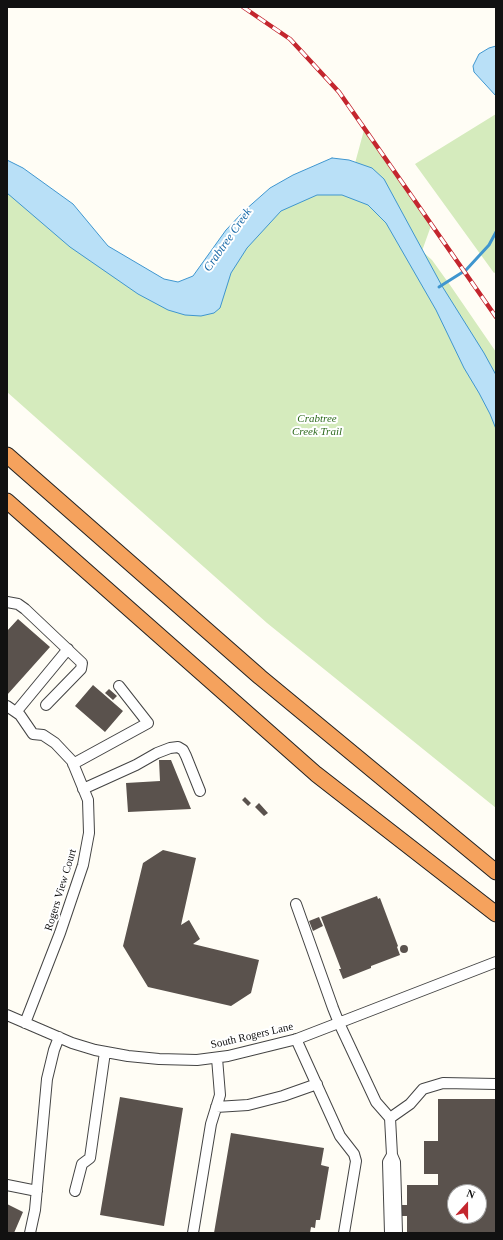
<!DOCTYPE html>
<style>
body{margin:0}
#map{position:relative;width:503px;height:1240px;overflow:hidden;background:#fffdf5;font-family:"Times New Roman",serif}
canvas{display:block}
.frame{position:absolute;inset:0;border:8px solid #111;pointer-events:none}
.north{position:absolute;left:447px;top:1184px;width:40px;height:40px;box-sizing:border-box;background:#fff;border:1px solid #a0a0a0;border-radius:50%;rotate:21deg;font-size:11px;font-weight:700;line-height:16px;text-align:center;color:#111}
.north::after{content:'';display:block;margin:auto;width:14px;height:18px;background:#c4262e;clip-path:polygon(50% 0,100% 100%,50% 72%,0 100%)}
</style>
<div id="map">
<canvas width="503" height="1240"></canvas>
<div class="frame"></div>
<div class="north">N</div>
</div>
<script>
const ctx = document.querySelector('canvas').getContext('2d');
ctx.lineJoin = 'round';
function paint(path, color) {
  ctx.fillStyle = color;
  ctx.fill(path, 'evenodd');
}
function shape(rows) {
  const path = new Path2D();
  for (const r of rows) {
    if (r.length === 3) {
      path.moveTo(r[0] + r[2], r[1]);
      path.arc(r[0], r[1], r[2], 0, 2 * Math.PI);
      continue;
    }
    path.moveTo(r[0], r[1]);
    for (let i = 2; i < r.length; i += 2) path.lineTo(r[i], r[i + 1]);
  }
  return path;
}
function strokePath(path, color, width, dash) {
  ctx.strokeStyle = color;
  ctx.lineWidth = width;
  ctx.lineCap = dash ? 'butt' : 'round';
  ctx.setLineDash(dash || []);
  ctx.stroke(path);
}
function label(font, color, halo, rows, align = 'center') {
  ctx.font = font + ' "Times New Roman",serif';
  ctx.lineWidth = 4;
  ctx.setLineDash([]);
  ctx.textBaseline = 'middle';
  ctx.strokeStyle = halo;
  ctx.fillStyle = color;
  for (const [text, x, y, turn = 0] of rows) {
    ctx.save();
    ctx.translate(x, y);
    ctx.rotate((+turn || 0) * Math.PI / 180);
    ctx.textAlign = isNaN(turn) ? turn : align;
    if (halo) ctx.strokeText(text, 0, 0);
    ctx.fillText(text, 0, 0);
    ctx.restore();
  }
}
paint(shape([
 [496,114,496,272,494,273,415,164],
 [364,130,432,223,422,251,432,260,450,285,496,352,496,808,267,623,7,392,7,179,173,299,259,215,351,178]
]), '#d5ebbd');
const water = shape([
 [496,46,496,96,474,72,473,66,479,54,489,48,496,46],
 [332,158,349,160,372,168,384,179,442,286,484,353,496,375,496,429,490,414,479,393,464,368,436,310,386,223,368,205,342,195,317,195,281,211,247,248,231,273,220,308,214,313,201,316,185,315,168,310,138,294,70,247,7,193,7,160,23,168,73,204,108,246,164,279,178,282,193,276,226,230,244,211,270,188,293,175,332,158]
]);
paint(water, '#b9e0f7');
strokePath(water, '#3f96cf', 1);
strokePath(shape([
 [439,287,466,270,489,245,496,232]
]), '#3f96cf', 3);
paint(shape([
 [18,619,50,647,7,695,7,631],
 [93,685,123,711,105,732,75,706],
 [109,689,117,696,113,700,105,693],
 [159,760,171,760,191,809,128,812,126,783,160,781],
 [245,797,251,803,248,806,242,800],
 [259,803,268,813,264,816,255,807],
 [163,850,196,858,181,925,189,920,200,939,193,944,259,960,251,993,231,1006,148,987,123,946,143,863],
 [377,896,378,899,380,898,398,946,397,947,400,955,371,966,371,968,343,979,339,969,341,969,321,917],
 [319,917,323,926,313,931,309,921],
 [404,949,4],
 [120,1097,183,1108,164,1226,100,1215],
 [438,1099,496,1099,496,1233,407,1233,407,1216,399,1216,399,1205,407,1205,407,1185,438,1185,438,1174,424,1174,424,1141,438,1141],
 [455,1192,479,1192,479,1216,455,1216],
 [231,1133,324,1148,321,1165,329,1167,320,1220,316,1220,315,1228,311,1227,310,1233,214,1233],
 [7,1204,23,1212,14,1233,7,1233]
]), '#5a524d');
const minor = shape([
 [7,602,18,604,25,609,82,663,81,669,46,705],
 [7,706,20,715,33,734,43,735,55,743,72,761,88,800,89,833,83,865,60,933,25,1023],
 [16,712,68,649],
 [73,764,148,723,119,686],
 [83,789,136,765,157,753,170,748,178,747,183,750,186,756,200,791],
 [296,904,333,1008,339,1023,376,1102,390,1118,392,1155,395,1162,397,1233],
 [7,1015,72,1043,95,1050,128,1056,159,1059,197,1060,228,1056,297,1039,496,962],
 [296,1039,340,1136,354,1154,356,1161,344,1233],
 [216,1107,248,1105,283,1096,317,1084],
 [390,1118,410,1104,423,1089,443,1083,496,1084],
 [7,1185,37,1191],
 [75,1191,82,1164,90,1158,105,1052],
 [30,1233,35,1210,47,1079,54,1050,59,1037],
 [193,1233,211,1124,220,1095,217,1058],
 [390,1233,388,1162,392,1155]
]);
const highway = shape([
 [7,455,260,677,496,872],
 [7,501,316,774,496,914]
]);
strokePath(minor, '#444', 12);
strokePath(highway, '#222', 17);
strokePath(minor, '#fff', 10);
strokePath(highway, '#f5a25d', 15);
const rail = shape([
 [243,7,290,39,339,92,496,317]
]);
strokePath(rail, '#c4262e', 4.5);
strokePath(rail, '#fff', 3, [9]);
label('italic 11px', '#2f6b1f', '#fff', [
 ["Crabtree",317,419],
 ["Creek Trail",317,432]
]);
label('11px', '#111', '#fff', [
 ["Rogers View Court",61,890,-73],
 ["South Rogers Lane",252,1036,-13]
]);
label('italic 12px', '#1768a6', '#fff', [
 ["Crabtree Creek",228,240,-55]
]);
</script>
